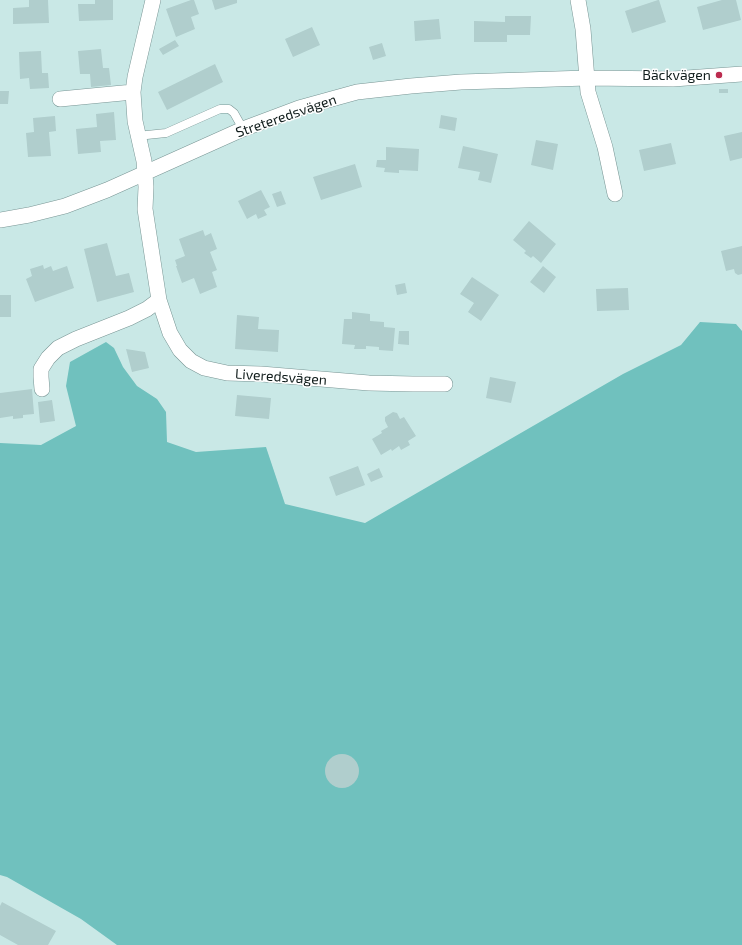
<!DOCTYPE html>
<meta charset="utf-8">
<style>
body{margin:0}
canvas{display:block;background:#c9e8e6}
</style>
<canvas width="742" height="945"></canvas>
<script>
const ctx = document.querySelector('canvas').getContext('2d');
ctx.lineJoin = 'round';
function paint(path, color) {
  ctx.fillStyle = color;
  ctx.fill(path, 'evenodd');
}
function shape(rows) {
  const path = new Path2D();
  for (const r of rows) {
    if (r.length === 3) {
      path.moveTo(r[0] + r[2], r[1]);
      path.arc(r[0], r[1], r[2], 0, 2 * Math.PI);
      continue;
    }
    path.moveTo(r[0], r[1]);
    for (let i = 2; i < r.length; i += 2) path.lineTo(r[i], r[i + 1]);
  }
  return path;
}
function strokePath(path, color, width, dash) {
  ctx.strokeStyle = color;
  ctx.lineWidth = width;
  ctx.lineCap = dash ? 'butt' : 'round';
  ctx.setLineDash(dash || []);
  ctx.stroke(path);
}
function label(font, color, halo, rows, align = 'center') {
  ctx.font = font + ' "Exo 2",sans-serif';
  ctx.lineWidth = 3;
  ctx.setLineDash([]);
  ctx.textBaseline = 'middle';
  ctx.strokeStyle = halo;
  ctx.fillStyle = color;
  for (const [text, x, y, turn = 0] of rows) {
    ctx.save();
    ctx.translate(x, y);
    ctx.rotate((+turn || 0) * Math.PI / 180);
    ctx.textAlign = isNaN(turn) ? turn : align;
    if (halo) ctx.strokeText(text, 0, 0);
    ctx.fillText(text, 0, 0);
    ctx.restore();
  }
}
paint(shape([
 [700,322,736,324,742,331,742,945,117,945,81,919,7,877,0,875,0,443,41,445,76,426,66,386,70,362,106,342,114,348,123,367,137,386,157,399,166,412,167,442,196,452,266,447,285,504,365,523,623,374,681,345]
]), '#70c1be');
paint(shape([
 [29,0,48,0,49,23,13,24,13,8,29,7],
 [95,0,113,0,113,20,79,21,78,4,95,4],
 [191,0,194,0,199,14,191,17,195,29,176,37,166,9],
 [212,0,237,0,237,3,215,10],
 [658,0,659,0,666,22,632,33,625,11],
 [722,0,736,0,741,20,703,30,697,7],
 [505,16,531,16,530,35,507,35,507,42,474,42,474,21,505,22],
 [439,19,441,39,415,41,414,21],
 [312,27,320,45,293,57,285,39],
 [175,40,179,46,163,55,159,49],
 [382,43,386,56,373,60,369,47],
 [101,49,103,68,109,68,111,85,91,87,90,74,80,74,78,51],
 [41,51,42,73,48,73,49,88,30,89,29,78,20,79,19,52],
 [215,64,223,82,167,110,158,92],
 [719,89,728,89,728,93,719,93],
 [0,91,9,91,8,104,0,104],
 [114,112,116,140,100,141,101,152,78,154,76,129,97,127,96,114],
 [441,115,457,118,455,131,439,128],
 [55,116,56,131,49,132,51,156,28,157,26,133,34,132,33,118],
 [742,132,742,158,730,161,724,136],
 [536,140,558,144,553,170,531,165],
 [671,143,676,164,644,171,639,150],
 [463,146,498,154,491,183,478,180,480,172,458,168],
 [386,147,419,149,418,171,399,170,399,173,384,172,385,168,376,167,377,160,386,160],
 [355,164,362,187,321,200,313,177],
 [261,190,270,207,264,210,267,215,258,219,256,214,247,219,238,201],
 [281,191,286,204,277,207,272,194],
 [529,221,556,244,541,263,533,256,531,258,524,253,526,251,513,240],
 [203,230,205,236,211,233,217,249,210,252,217,270,212,272,217,287,200,294,194,278,182,283,176,266,177,266,175,260,185,256,179,239],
 [107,243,116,276,129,273,134,292,97,302,84,249],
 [742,246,742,274,738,275,735,273,734,269,726,271,721,251],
 [43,265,44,269,51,266,53,271,67,266,74,288,35,302,26,279,32,276,30,269],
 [543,266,556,277,544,293,530,282],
 [472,277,499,295,481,321,468,312,474,303,460,294],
 [405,283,407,293,397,295,395,285],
 [628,288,629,310,597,311,596,289],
 [0,295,11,295,11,317,0,317],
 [352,312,370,314,370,321,384,322,384,327,395,328,393,351,379,350,379,347,366,346,366,349,354,349,355,345,342,344,344,319,352,319],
 [237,315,259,317,258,329,279,330,278,352,235,349],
 [399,331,409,331,409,345,398,344],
 [126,349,145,352,149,368,132,372],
 [490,377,516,382,511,403,486,398],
 [32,389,34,414,23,415,23,418,13,419,13,416,0,418,0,393],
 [237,395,271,398,269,419,235,416],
 [52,400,55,421,40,423,38,402],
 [393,412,397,413,400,419,404,417,416,436,408,441,410,445,401,450,399,446,392,451,391,449,381,455,372,439,382,433,381,431,388,427,385,421,385,417],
 [358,466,365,485,336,496,329,477],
 [379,468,383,477,371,482,367,474],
 [342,771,17],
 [2,902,56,931,48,945,18,945,0,935,0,906]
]), '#b0cecd');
const service = shape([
 [137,136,166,133,220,109,229,109,234,113,243,129]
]);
const minor = shape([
 [153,0,135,77,133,92,135,121,144,161,146,187,145,209,159,300,170,333,180,350,191,361,204,368,227,373,261,374,369,383,413,384,445,384],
 [578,0,583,29,588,92,605,147,615,194],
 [60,99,133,92],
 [0,220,29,215,65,206,107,190,243,129,299,108,357,92,411,86,461,82,587,78,673,79,742,74],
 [42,389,41,377,41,369,48,358,58,348,76,339,129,318,147,309,159,300]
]);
strokePath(service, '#789594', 9);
strokePath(minor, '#789594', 16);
strokePath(service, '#fff', 8);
strokePath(minor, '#fff', 15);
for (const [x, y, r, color] of [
 [719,75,4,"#bb2b4e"]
]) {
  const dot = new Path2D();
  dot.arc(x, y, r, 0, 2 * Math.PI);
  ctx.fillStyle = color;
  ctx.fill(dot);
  strokePath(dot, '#fff', 1.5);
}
label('14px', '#111d1c', '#fff', [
 ["Bäckvägen",711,75]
], 'right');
label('14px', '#111d1c', '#fff', [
 ["Streteredsvägen",286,116,-19],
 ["Liveredsvägen",281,377,4]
]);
</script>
